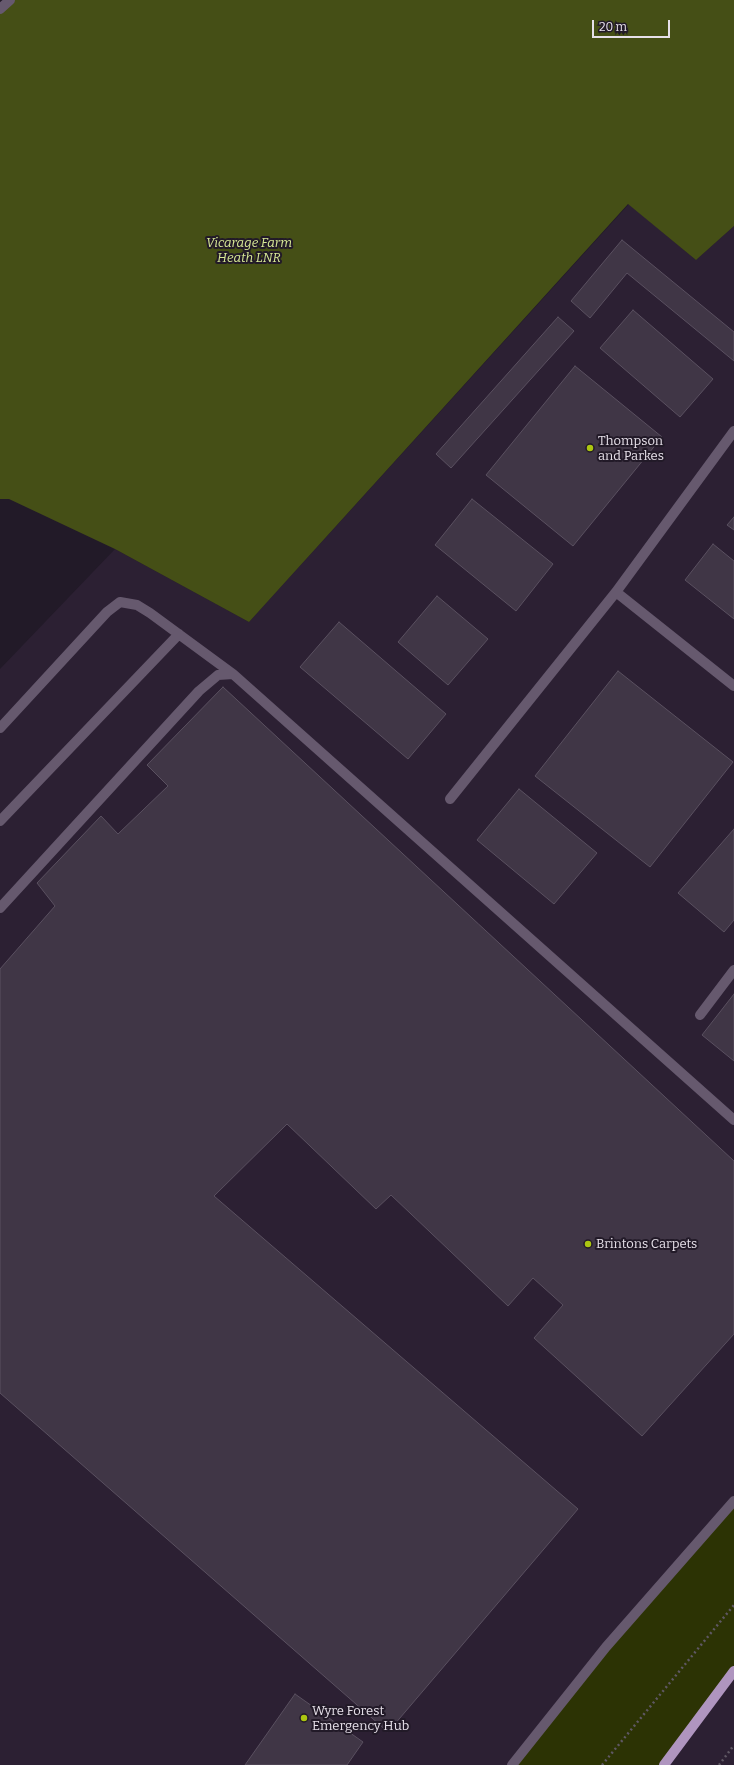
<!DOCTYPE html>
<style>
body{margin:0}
#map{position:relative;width:734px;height:1765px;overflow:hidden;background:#221a28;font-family:Bitter,serif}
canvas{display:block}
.scale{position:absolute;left:592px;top:20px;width:78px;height:18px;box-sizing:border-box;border:2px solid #e6e0e9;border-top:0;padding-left:5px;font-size:12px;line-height:14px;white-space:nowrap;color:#e6e0e9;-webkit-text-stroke:3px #221a28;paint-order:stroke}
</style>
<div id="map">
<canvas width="734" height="1765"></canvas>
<div class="scale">20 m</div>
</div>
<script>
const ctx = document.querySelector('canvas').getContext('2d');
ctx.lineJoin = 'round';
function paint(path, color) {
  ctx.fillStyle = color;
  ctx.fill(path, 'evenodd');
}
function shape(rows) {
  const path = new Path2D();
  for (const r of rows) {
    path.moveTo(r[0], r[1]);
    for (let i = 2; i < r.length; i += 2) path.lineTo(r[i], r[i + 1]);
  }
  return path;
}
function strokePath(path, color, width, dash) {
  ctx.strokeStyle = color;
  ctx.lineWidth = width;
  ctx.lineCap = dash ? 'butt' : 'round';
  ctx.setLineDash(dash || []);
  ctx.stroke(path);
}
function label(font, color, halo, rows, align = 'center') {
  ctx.font = font + ' Bitter,serif';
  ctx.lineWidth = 4;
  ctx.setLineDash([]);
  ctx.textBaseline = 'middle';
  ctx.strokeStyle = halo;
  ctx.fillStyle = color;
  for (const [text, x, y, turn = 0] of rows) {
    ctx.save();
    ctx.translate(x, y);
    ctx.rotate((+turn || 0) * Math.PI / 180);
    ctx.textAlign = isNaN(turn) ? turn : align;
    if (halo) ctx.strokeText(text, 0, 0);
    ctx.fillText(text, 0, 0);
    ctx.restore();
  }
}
paint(shape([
 [629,204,696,260,734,226,734,1501,512,1765,0,1765,0,669,115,549,249,622],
 [734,1671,734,1765,664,1765]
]), '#2c2033');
paint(shape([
 [734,1501,734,1671,664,1765,512,1765]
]), '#2c3304');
paint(shape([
 [10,0,734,0,734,226,696,260,628,204,249,622,115,549,9,499,0,499,0,9]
]), '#454f16');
const building = shape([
 [622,240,734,332,734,361,627,273,590,318,571,301,622,240],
 [633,310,713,379,680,417,600,348,633,310],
 [558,317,574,331,451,468,436,454,558,317],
 [575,366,662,437,573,546,486,475,575,366],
 [472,499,553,564,516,611,435,545,472,499],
 [734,517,734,530,727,525,734,517],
 [713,544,734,561,734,619,685,580,713,544],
 [437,596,488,639,448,685,398,642,437,596],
 [339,622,446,714,408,759,300,667,339,622],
 [618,671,733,762,650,867,535,776,618,671],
 [223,687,734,1161,734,1334,642,1436,534,1338,563,1305,533,1278,508,1306,391,1195,376,1209,287,1124,214,1196,578,1509,388,1732,0,1393,0,969,55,906,37,883,101,816,118,834,168,786,147,765,223,687],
 [519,789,597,853,554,904,477,840,519,789],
 [734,829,734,920,724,932,678,893,734,829],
 [734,994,734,1061,702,1035,734,994],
 [295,1694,363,1742,347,1765,245,1765,295,1694]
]);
paint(building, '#403646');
strokePath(building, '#5a5060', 1);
strokePath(shape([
 [602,1765,734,1605],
 [719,1765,734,1745]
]), '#5f5864', 2.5, [2, 3]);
strokePath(shape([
 [616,592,734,686],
 [0,728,107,612,120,602,137,605,150,613,233,674,734,1120],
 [450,799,616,592,734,431],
 [0,821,179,634],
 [0,908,199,691,218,675,233,674],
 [700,1015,734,970]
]), '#66596e', 10);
strokePath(shape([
 [0,9,10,0],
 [512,1765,606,1647,734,1501]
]), '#66596e', 10);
strokePath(shape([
 [664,1765,734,1671]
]), '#af95bf', 10);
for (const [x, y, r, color] of [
 [590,448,4,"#acc611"],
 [588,1244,4,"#acc611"],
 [304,1718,4,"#acc611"]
]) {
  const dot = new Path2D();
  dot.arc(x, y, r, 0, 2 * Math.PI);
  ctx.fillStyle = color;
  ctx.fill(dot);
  strokePath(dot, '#221a28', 1.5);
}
label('italic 13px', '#d8ea96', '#221a28', [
 ["Vicarage Farm",249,243],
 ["Heath LNR",249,258]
]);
label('13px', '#e6e0e9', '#221a28', [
 ["Thompson",598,441],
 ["and Parkes",598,456],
 ["Brintons Carpets",596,1244],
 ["Wyre Forest",312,1711],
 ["Emergency Hub",312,1726]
], 'left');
</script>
